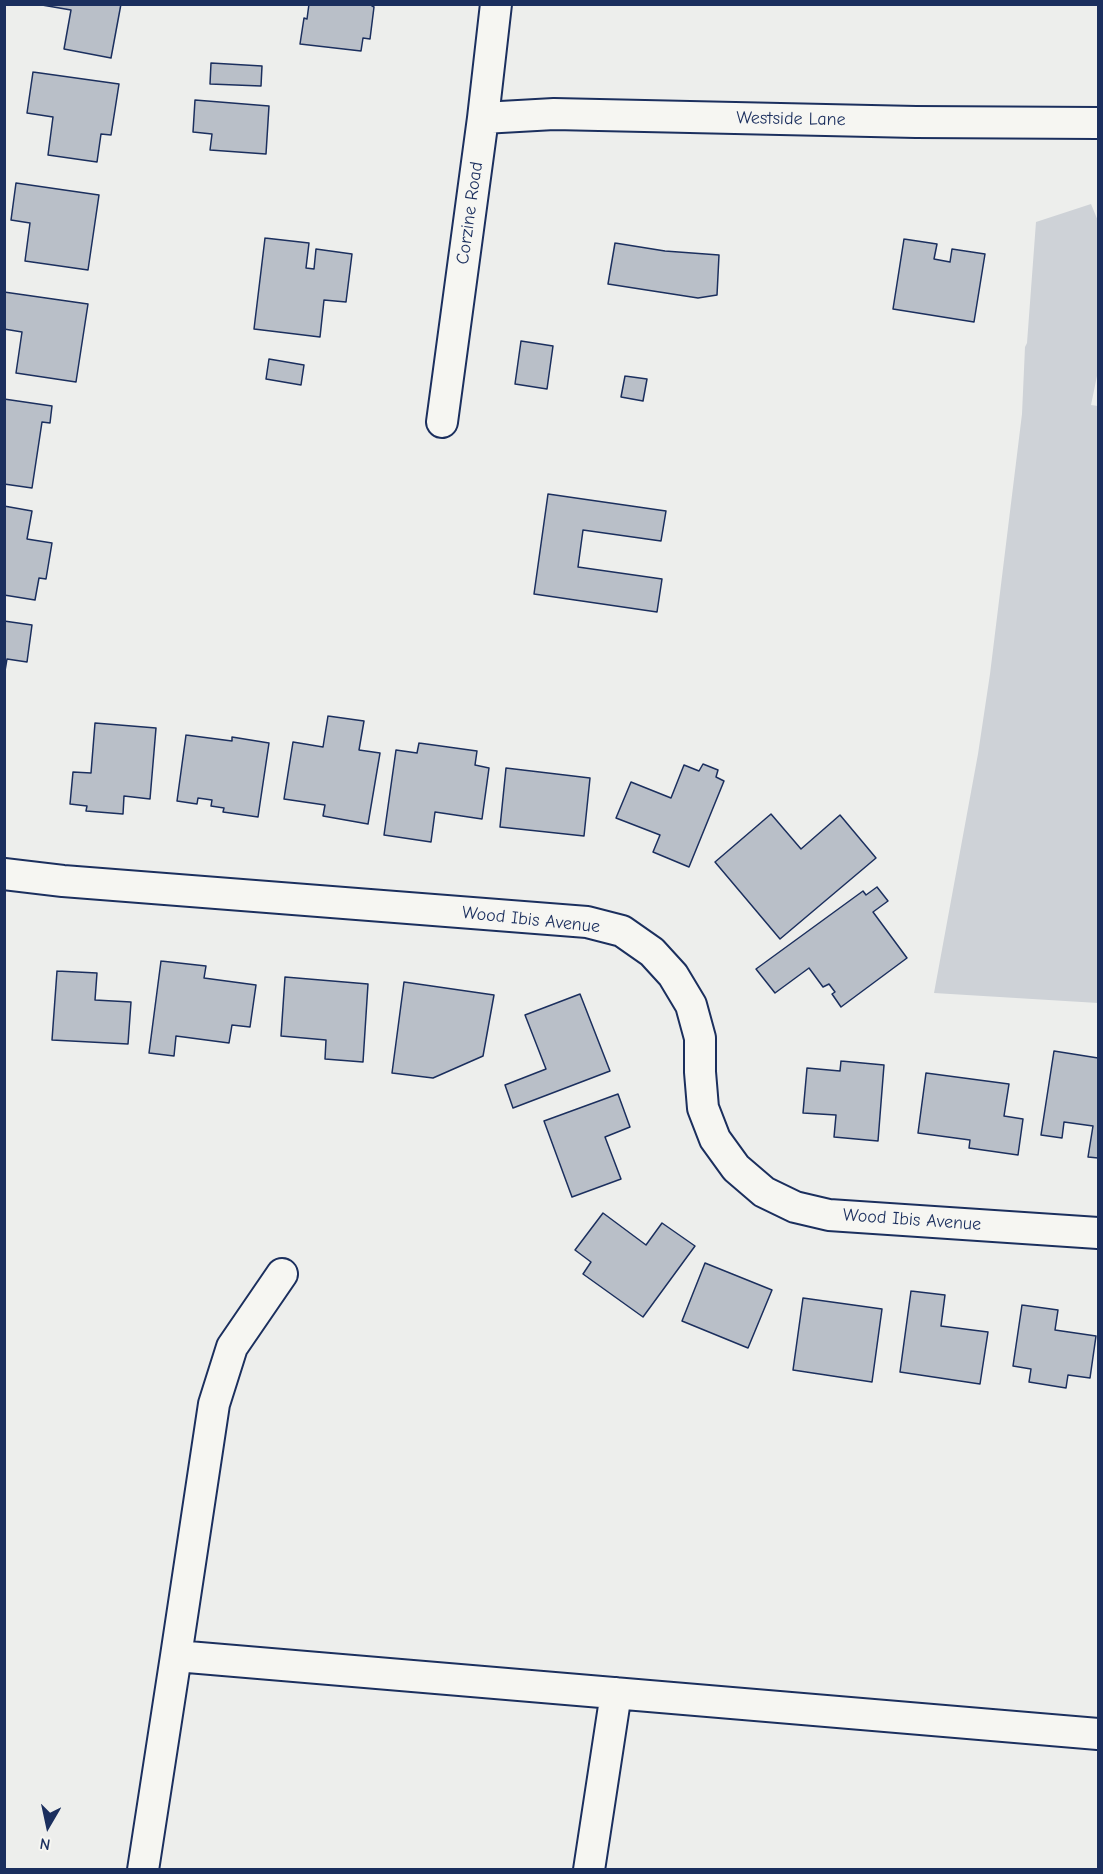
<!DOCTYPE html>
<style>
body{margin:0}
#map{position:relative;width:1103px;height:1874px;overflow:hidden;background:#edeeec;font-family:"Comic Neue",sans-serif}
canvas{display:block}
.frame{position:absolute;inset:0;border:6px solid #1b2f5e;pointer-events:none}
.north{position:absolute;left:18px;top:1796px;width:60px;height:60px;-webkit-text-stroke:4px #f6f6f2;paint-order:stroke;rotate:189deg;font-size:16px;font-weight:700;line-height:24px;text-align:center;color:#1b2f5e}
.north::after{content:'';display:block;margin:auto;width:21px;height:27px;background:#1b2f5e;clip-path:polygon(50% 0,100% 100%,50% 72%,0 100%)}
</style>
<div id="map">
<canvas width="1103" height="1874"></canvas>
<div class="frame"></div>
<div class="north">N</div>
</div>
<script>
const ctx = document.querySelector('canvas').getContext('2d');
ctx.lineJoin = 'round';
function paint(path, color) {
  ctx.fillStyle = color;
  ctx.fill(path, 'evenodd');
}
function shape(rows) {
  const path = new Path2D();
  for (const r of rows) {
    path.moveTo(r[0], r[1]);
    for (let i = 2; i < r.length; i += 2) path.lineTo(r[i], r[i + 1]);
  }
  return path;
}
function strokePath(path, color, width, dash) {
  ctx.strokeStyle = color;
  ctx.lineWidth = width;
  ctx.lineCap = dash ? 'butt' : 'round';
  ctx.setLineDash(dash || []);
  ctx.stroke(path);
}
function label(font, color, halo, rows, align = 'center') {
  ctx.font = font + ' "Comic Neue",sans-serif';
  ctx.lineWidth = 4.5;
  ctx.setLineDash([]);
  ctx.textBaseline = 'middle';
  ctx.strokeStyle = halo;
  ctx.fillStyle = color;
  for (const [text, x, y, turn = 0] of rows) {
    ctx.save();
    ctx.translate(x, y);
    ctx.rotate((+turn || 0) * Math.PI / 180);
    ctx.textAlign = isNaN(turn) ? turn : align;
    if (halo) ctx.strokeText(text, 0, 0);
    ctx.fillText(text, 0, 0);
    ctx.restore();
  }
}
paint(shape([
 [1091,204,1098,221,1098,371,1091,405,1098,406,1098,1003,934,993,978,754,990,674,1022,414,1025,347,1027,343,1036,222]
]), '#ced2d7');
const building = shape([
 [121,4,111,58,64,49,71,10,42,5,121,4],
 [309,4,369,4,374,7,370,39,363,38,361,51,300,44,304,18,307,19,309,4],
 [211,63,262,66,261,86,210,84,211,63],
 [33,72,119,84,111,135,101,134,97,162,48,155,53,117,27,113,33,72],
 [195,100,269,106,266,154,210,150,212,134,193,132,195,100],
 [16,183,99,195,88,270,25,261,30,223,11,220,16,183],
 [265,238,309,243,306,268,314,269,316,249,352,254,346,302,324,300,320,337,254,329,265,238],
 [904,239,937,244,934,259,950,262,952,249,985,254,974,322,893,309,904,239],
 [615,243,665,251,719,255,717,295,698,298,608,284,615,243],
 [4,292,88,304,76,382,16,373,22,332,4,329,4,292],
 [521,341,553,346,547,389,515,384,521,341],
 [269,359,304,365,301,385,266,379,269,359],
 [625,376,647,379,643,401,621,397,625,376],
 [4,399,52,406,50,423,42,422,32,488,4,484,4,399],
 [548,494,666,511,661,541,583,530,578,567,662,579,657,612,534,594,548,494],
 [4,506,32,511,27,539,52,543,46,579,39,578,35,600,4,595,4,506],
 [4,621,32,625,27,662,7,659,4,677,4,621],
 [328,716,364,721,359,750,380,753,368,824,323,816,325,805,284,799,293,742,323,747,328,716],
 [95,723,156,728,150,799,124,796,123,814,86,811,87,806,70,804,73,772,91,773,95,723],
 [186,735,232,741,232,737,269,743,258,817,223,812,224,808,211,806,212,800,198,798,197,804,177,801,186,735],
 [419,743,477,751,475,765,489,768,482,819,435,812,431,842,384,835,396,750,417,753,419,743],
 [703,764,718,770,716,777,724,781,689,867,653,852,660,835,616,818,631,782,671,798,684,765,699,771,703,764],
 [506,768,590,778,584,836,500,827,506,768],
 [771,814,801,849,840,815,876,858,780,939,715,862,771,814],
 [877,887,888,901,873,912,907,958,841,1007,832,994,835,992,829,984,823,987,809,968,775,993,756,969,863,891,866,895,877,887],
 [161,961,206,966,204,978,256,985,250,1027,232,1025,229,1043,176,1036,174,1056,149,1053,161,961],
 [57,971,97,973,95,1000,131,1002,128,1044,52,1040,57,971],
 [285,977,368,984,363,1062,325,1059,326,1040,281,1036,285,977],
 [404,982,494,995,483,1056,433,1078,392,1073,404,982],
 [580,994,610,1071,513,1108,505,1085,546,1069,525,1015,580,994],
 [1054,1051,1098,1058,1098,1158,1088,1157,1093,1126,1064,1122,1062,1138,1041,1135,1054,1051],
 [841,1061,884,1065,878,1141,834,1137,836,1115,803,1113,807,1068,840,1071,841,1061],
 [926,1073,1009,1084,1004,1116,1023,1119,1018,1155,969,1148,970,1140,918,1133,926,1073],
 [618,1094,630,1127,605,1137,621,1179,572,1197,544,1121,618,1094],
 [603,1213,646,1245,662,1223,695,1246,643,1317,583,1274,591,1262,575,1250,603,1213],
 [705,1263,772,1290,748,1348,682,1321,705,1263],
 [911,1291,945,1295,941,1326,988,1332,980,1384,900,1372,911,1291],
 [803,1298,882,1309,872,1382,793,1370,803,1298],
 [1022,1305,1058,1310,1055,1330,1096,1336,1090,1378,1068,1375,1066,1388,1029,1382,1031,1369,1013,1366,1022,1305]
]);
paint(building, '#b9bfc8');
strokePath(building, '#1b2f5e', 1.5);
const street = shape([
 [483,118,554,114,916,122,1098,123],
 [442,422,483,118,496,4],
 [4,874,63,881,587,922,622,931,652,952,673,975,691,1005,700,1038,700,1072,703,1108,715,1139,736,1168,764,1192,795,1207,829,1215,1098,1233],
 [176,1656,214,1404,232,1347,282,1274],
 [143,1870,176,1656,1098,1734],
 [589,1870,616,1693]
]);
strokePath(street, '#1b2f5e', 34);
strokePath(street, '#f6f6f2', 30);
label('18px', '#1b2f5e', '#f6f6f2', [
 ["Westside Lane",791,119,1],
 ["Corzine Road",470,213,-82],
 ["Wood Ibis Avenue",531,920,6],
 ["Wood Ibis Avenue",912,1220,4]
]);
</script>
